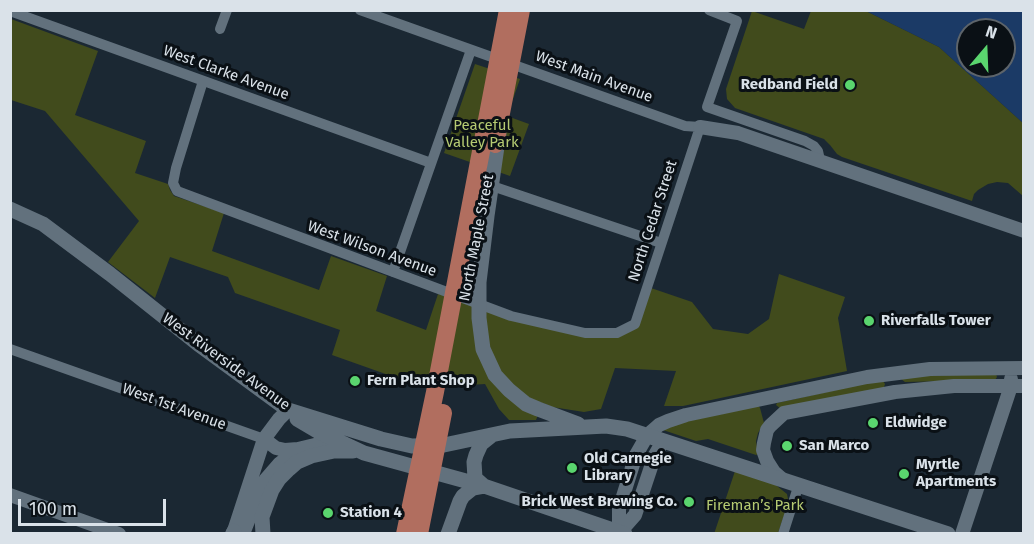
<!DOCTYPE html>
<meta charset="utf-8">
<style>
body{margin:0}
#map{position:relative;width:1034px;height:544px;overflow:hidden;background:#1b2833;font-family:"Fira Sans",sans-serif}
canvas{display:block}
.frame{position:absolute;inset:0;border:12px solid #dae2e9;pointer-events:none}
.north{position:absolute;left:956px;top:18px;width:60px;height:60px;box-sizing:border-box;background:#0a1015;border:2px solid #5d646a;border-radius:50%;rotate:19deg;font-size:16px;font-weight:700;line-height:24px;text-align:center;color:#dae2e9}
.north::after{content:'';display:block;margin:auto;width:21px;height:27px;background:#5ad56e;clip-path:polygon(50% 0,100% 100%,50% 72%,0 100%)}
.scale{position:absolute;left:18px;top:499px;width:148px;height:27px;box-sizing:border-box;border:3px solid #dae2e9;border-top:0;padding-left:8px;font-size:18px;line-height:21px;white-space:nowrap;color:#dae2e9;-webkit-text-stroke:4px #0a1015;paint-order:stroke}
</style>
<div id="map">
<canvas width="1034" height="544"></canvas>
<div class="frame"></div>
<div class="north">N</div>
<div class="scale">100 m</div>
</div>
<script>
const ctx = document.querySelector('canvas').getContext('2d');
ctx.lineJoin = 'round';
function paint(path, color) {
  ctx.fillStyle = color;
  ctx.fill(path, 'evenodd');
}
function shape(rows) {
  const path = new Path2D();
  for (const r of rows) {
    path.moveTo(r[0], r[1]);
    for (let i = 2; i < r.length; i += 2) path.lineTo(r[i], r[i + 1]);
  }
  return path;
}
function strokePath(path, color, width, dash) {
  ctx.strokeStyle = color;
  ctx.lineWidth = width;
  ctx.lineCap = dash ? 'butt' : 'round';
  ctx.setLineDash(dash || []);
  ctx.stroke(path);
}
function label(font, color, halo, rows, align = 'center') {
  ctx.font = font + ' "Fira Sans",sans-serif';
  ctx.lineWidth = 6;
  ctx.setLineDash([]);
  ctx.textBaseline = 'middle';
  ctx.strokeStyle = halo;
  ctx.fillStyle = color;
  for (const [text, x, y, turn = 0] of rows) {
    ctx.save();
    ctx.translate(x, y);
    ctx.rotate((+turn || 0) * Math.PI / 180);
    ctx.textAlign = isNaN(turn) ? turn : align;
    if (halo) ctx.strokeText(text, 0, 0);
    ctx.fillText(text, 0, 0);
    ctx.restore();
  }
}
paint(shape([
 [752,11,804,29,811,11,866,11,939,47,1023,123,1023,196,1008,183,997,182,988,184,978,190,974,194,972,201,842,157,837,154,830,145,824,139,735,108,727,99,726,89],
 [11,19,98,51,75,115,146,141,135,173,168,184,170,190,174,196,224,213,212,251,319,290,331,256,387,276,376,311,426,330,438,294,585,336,636,326,651,288,692,302,713,329,748,334,769,319,779,274,845,297,838,318,847,371,683,406,664,406,676,371,615,368,601,409,584,412,552,407,543,403,536,420,509,420,499,409,485,384,425,388,332,355,340,330,235,293,228,277,170,257,155,298,108,262,139,221,45,111,11,100],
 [475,64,520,79,507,116,529,124,510,176,444,153],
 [996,374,997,377,995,380,905,382,901,379,902,376],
 [880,380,883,381,885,384,884,387,882,389,781,409,776,405,777,403],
 [758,405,760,408,764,423,758,433,756,441,758,454,756,455,708,439,696,441,663,430,676,422],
 [735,471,772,482,787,494,788,499,788,504,778,533,714,534]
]), '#414b1c');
paint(shape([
 [866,11,1023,11,1023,123,939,47],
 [968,30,1004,30,1004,66,968,66]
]), '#1b3a66');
strokePath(shape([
 [709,10,737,21,707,107,805,141,814,146,818,151,820,160],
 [10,11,431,163],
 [220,29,227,10],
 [203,81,176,168,173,183,177,191,511,316,585,333,617,333,635,324,700,127,685,126,360,10],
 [495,187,661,243],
 [393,272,471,50],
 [10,349,264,439],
 [783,534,799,484]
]), '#62717d', 10);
strokePath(shape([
 [700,127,738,133,1024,231],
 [264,439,276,448,285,450,298,449,327,442,339,442],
 [782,479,774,472,767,461,763,450,764,443,767,430,770,426,784,413,895,392,954,386,1024,386],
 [10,495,119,534],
 [620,532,635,515,655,455,663,441],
 [232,534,234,531,264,439,279,419,288,410],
 [243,534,261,488,266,479,279,464,298,449],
 [619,534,619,509,636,455,644,441,651,432,659,425,668,421,686,415,867,377,930,369,1024,368],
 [962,534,1011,386,1011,379]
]), '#62717d', 14);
strokePath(shape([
 [499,133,487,216,479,282,479,318,483,349,495,375,509,390,526,404,538,409,578,424],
 [10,209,43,224,110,274,198,344,288,410,381,439,412,446,444,445,510,431,606,426,627,429,948,534],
 [297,419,319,432,364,453,484,486,625,534],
 [484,486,475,478,474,462,476,455,481,444,491,436],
 [233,534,234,531],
 [263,534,262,517,272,490,279,479,289,469,297,462,311,456,334,451,353,451],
 [448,534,460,501,463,496,473,488,484,486]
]), '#62717d', 15);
strokePath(shape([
 [495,144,521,10],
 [405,534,435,392,508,10],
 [419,534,443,413]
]), '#b16e5f', 18);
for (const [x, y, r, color] of [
 [850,85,6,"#5ad56e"],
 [869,321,6,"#5ad56e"],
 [355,381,6,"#5ad56e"],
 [873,423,6,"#5ad56e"],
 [787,446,6,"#5ad56e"],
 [572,468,6,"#5ad56e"],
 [904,474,6,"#5ad56e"],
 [689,502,6,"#5ad56e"],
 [328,513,6,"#5ad56e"]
]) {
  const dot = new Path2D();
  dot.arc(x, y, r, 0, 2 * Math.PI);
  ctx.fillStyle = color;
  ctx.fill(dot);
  strokePath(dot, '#0a1015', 2);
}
label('15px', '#dae2e9', '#0a1015', [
 ["West Clarke Avenue",226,73,20],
 ["West Main Avenue",594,77,20],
 ["North Cedar Street",653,221,-72],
 ["North Maple Street",477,238,-79],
 ["West Wilson Avenue",372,249,20],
 ["West Riverside Avenue",226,362,36],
 ["West 1st Avenue",174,407,20]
]);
label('bold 15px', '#dae2e9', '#0a1015', [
 ["Redband Field",838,85,"right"],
 ["Riverfalls Tower",881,321],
 ["Fern Plant Shop",367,381],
 ["Eldwidge",885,423],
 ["San Marco",799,446],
 ["Old Carnegie",584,459],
 ["Library",584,476],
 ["Myrtle",916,465],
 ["Apartments",916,482],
 ["Brick West Brewing Co.",677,502,"right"],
 ["Station 4",340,513]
], 'left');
label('15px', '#b5ca72', '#0a1015', [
 ["Peaceful",482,126],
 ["Valley Park",482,143],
 ["Fireman’s Park",755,506]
]);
</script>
